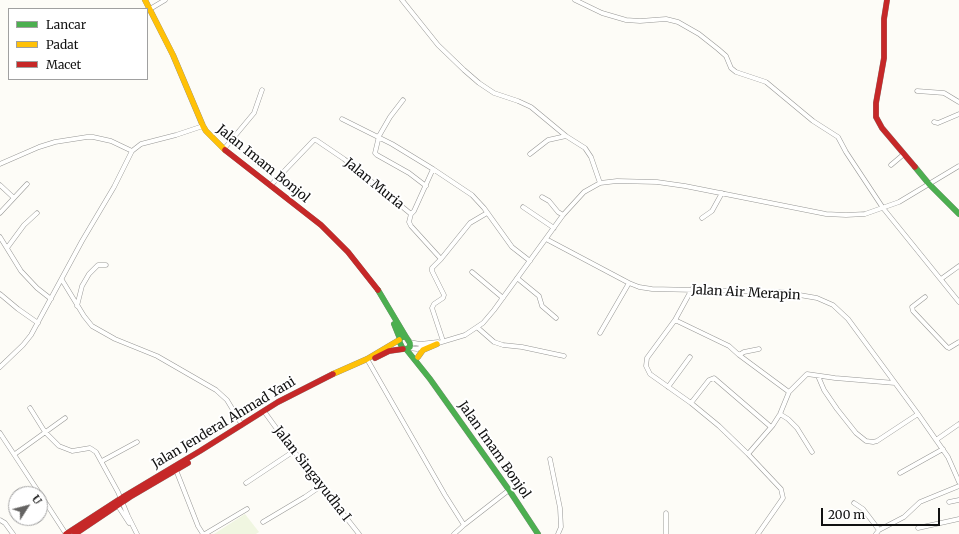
<!DOCTYPE html>
<style>
body{margin:0}
#map{position:relative;width:959px;height:534px;overflow:hidden;background:#fdfcf7;font-family:Merriweather,serif}
canvas{display:block}
.legend{position:absolute;left:8px;top:8px;width:140px;height:72px;box-sizing:border-box;background:#fff;border:1px solid #a0a0a0;margin:0;padding:5px 7px;list-style:none;font-size:12px;color:#111}
.legend li{display:flex;align-items:center;gap:8px;height:20px}
.legend b{width:20px;border:1px solid #a0a0a0}
.north{position:absolute;left:8px;top:486px;width:40px;height:40px;box-sizing:border-box;background:#fff;border:1px solid #a0a0a0;border-radius:50%;rotate:54deg;font-size:11px;font-weight:700;line-height:16px;text-align:center;color:#111}
.north::after{content:'';display:block;margin:auto;width:14px;height:18px;background:#646362;clip-path:polygon(50% 0,100% 100%,50% 72%,0 100%)}
.scale{position:absolute;left:821px;top:508px;width:119px;height:18px;box-sizing:border-box;border:2px solid #111;border-top:0;padding-left:5px;font-size:12px;line-height:14px;white-space:nowrap;color:#111;-webkit-text-stroke:3px #fff;paint-order:stroke}
</style>
<div id="map">
<canvas width="959" height="534"></canvas>
<ul class="legend">
<li><b style="height:5px;background:#4caf50"></b>Lancar</li>
<li><b style="height:5px;background:#ffc107"></b>Padat</li>
<li><b style="height:5px;background:#c62828"></b>Macet</li>
</ul>
<div class="north">U</div>
<div class="scale">200 m</div>
</div>
<script>
const ctx = document.querySelector('canvas').getContext('2d');
ctx.lineJoin = 'round';
function paint(path, color) {
  ctx.fillStyle = color;
  ctx.fill(path, 'evenodd');
}
function shape(rows) {
  const path = new Path2D();
  for (const r of rows) {
    path.moveTo(r[0], r[1]);
    for (let i = 2; i < r.length; i += 2) path.lineTo(r[i], r[i + 1]);
  }
  return path;
}
function strokePath(path, color, width, dash) {
  ctx.strokeStyle = color;
  ctx.lineWidth = width;
  ctx.lineCap = dash ? 'butt' : 'round';
  ctx.setLineDash(dash || []);
  ctx.stroke(path);
}
function label(font, color, halo, rows, align = 'center') {
  ctx.font = font + ' Merriweather,serif';
  ctx.lineWidth = 4;
  ctx.setLineDash([]);
  ctx.textBaseline = 'middle';
  ctx.strokeStyle = halo;
  ctx.fillStyle = color;
  for (const [text, x, y, turn = 0] of rows) {
    ctx.save();
    ctx.translate(x, y);
    ctx.rotate((+turn || 0) * Math.PI / 180);
    ctx.textAlign = isNaN(turn) ? turn : align;
    if (halo) ctx.strokeText(text, 0, 0);
    ctx.fillText(text, 0, 0);
    ctx.restore();
  }
}
paint(shape([
 [245,514,259,532,256,534,214,534]
]), '#f0f6e1');
const street = shape([
 [402,0,438,45,464,70,479,83,494,93,518,101,531,107,566,136,585,148,591,157,600,183],
 [575,0,602,13,626,20,640,21,666,19,678,22,699,34,718,49,726,56,731,68,736,72,766,82,813,121,838,137,846,152,883,208,959,302],
 [150,9,165,0],
 [917,91,944,93,959,102],
 [403,100,390,117,379,136,375,153,377,155,409,173,426,186],
 [342,119,392,144,433,169,472,195,484,208,512,247,530,261],
 [934,122,938,123,959,114],
 [224,149,254,113,262,90],
 [530,154,548,140,566,136],
 [0,164,39,147,55,142,87,137,93,137,111,141,132,151],
 [891,165,904,154],
 [0,185,14,198],
 [271,185,314,140,316,140,344,159,411,214,414,211,433,169],
 [542,197,549,201,558,212,563,215],
 [523,207,554,228],
 [0,213,27,184],
 [411,214,409,222,411,226,441,259,432,268,432,271,444,295,443,298,434,304,432,308,443,341],
 [702,218,712,211,722,193],
 [0,237,21,271,37,288,51,299],
 [546,239,629,283,639,287,652,289,782,292,817,298,833,305,848,319,918,414,948,457,959,482],
 [7,248,24,225,37,213],
 [441,259,470,223,487,213],
 [472,272,503,298],
 [517,278,539,296,542,306,556,318],
 [941,279,959,266],
 [62,280,84,316,92,326,115,339,157,356,216,390,227,400,242,425],
 [692,289,675,320,647,358,646,366,650,374,691,403,719,426,748,454,781,489,783,498,758,534],
 [0,294,18,309,38,323],
 [925,297,912,307,913,311,947,347,949,348,959,342],
 [77,306,82,286,89,274,98,265,106,265],
 [675,320,729,346,739,355,789,392],
 [478,328,494,342,503,345,522,347,564,356],
 [600,333,629,283],
 [409,342,420,344,438,342],
 [435,344,465,335,483,323,494,310,563,215,584,192,600,183,617,181,657,182,685,186,826,214,846,215,865,214,899,202,959,166],
 [409,348,417,349,426,346],
 [739,355,744,352,759,349],
 [367,359,445,495,464,525],
 [0,367,23,345,31,335,82,241,114,187,132,151,141,144,176,135,203,126],
 [818,376,824,390,837,409,856,433,866,441,873,442,877,441,918,414],
 [668,387,690,357],
 [691,403,709,380,714,378,771,427],
 [30,408,45,432,59,446,72,451,90,448,96,452,118,492,128,516,137,534],
 [266,414,282,436,359,534],
 [780,414,788,419,797,428,812,452],
 [0,433,40,494],
 [936,440,959,424],
 [15,454,65,418],
 [748,454,773,425,780,414,789,392,807,374,835,378,895,383],
 [550,459,560,508,561,527,558,534],
 [102,461,137,442],
 [176,470,198,526,203,534],
 [900,473,943,449],
 [246,483,294,451],
 [40,494,66,534],
 [949,502,959,500],
 [116,503,129,523],
 [854,503,863,509,879,530],
 [666,513,666,534],
 [0,520,5,523,13,534],
 [263,522,305,497,321,486],
 [918,528,959,519],
 [205,534,247,509],
 [454,534,464,525,509,490],
 [876,534,879,530,904,517,920,502,959,486]
]);
const fast = shape([
 [915,167,929,184,959,214],
 [378,290,406,337],
 [394,324,400,339],
 [402,337,406,337,410,343,410,347,407,349,403,349,400,343,399,340,402,337],
 [406,349,430,379,509,490,538,534]
]);
const slow = shape([
 [145,0,173,55,203,126,206,131,225,150],
 [418,357,423,350,437,344],
 [333,374,367,359,399,340]
]);
const jam = shape([
 [887,0,884,19,884,58,876,103,876,117,882,128,915,167],
 [225,150,321,225,348,252,378,290],
 [375,358,389,351,403,349],
 [66,534,123,497,200,451,278,402,333,374],
 [75,534,130,497,188,463]
]);
strokePath(street, '#979795', 5);
strokePath(fast, '#8e8d8b', 6);
strokePath(slow, '#8e8d8b', 6);
strokePath(jam, '#8e8d8b', 6);
strokePath(street, '#fffffe', 4);
strokePath(fast, '#4caf50', 5.5);
strokePath(slow, '#ffc107', 5.5);
strokePath(jam, '#c62828', 5.5);
label('13px', '#111', '#fff', [
 ["Jalan Imam Bonjol",263,164,39],
 ["Jalan Muria",374,184,39],
 ["Jalan Air Merapin",746,293,3],
 ["Jalan Jenderal Ahmad Yani",224,423,-31],
 ["Jalan Imam Bonjol",494,450,55],
 ["Jalan Singayudha I",312,474,52]
]);
</script>
